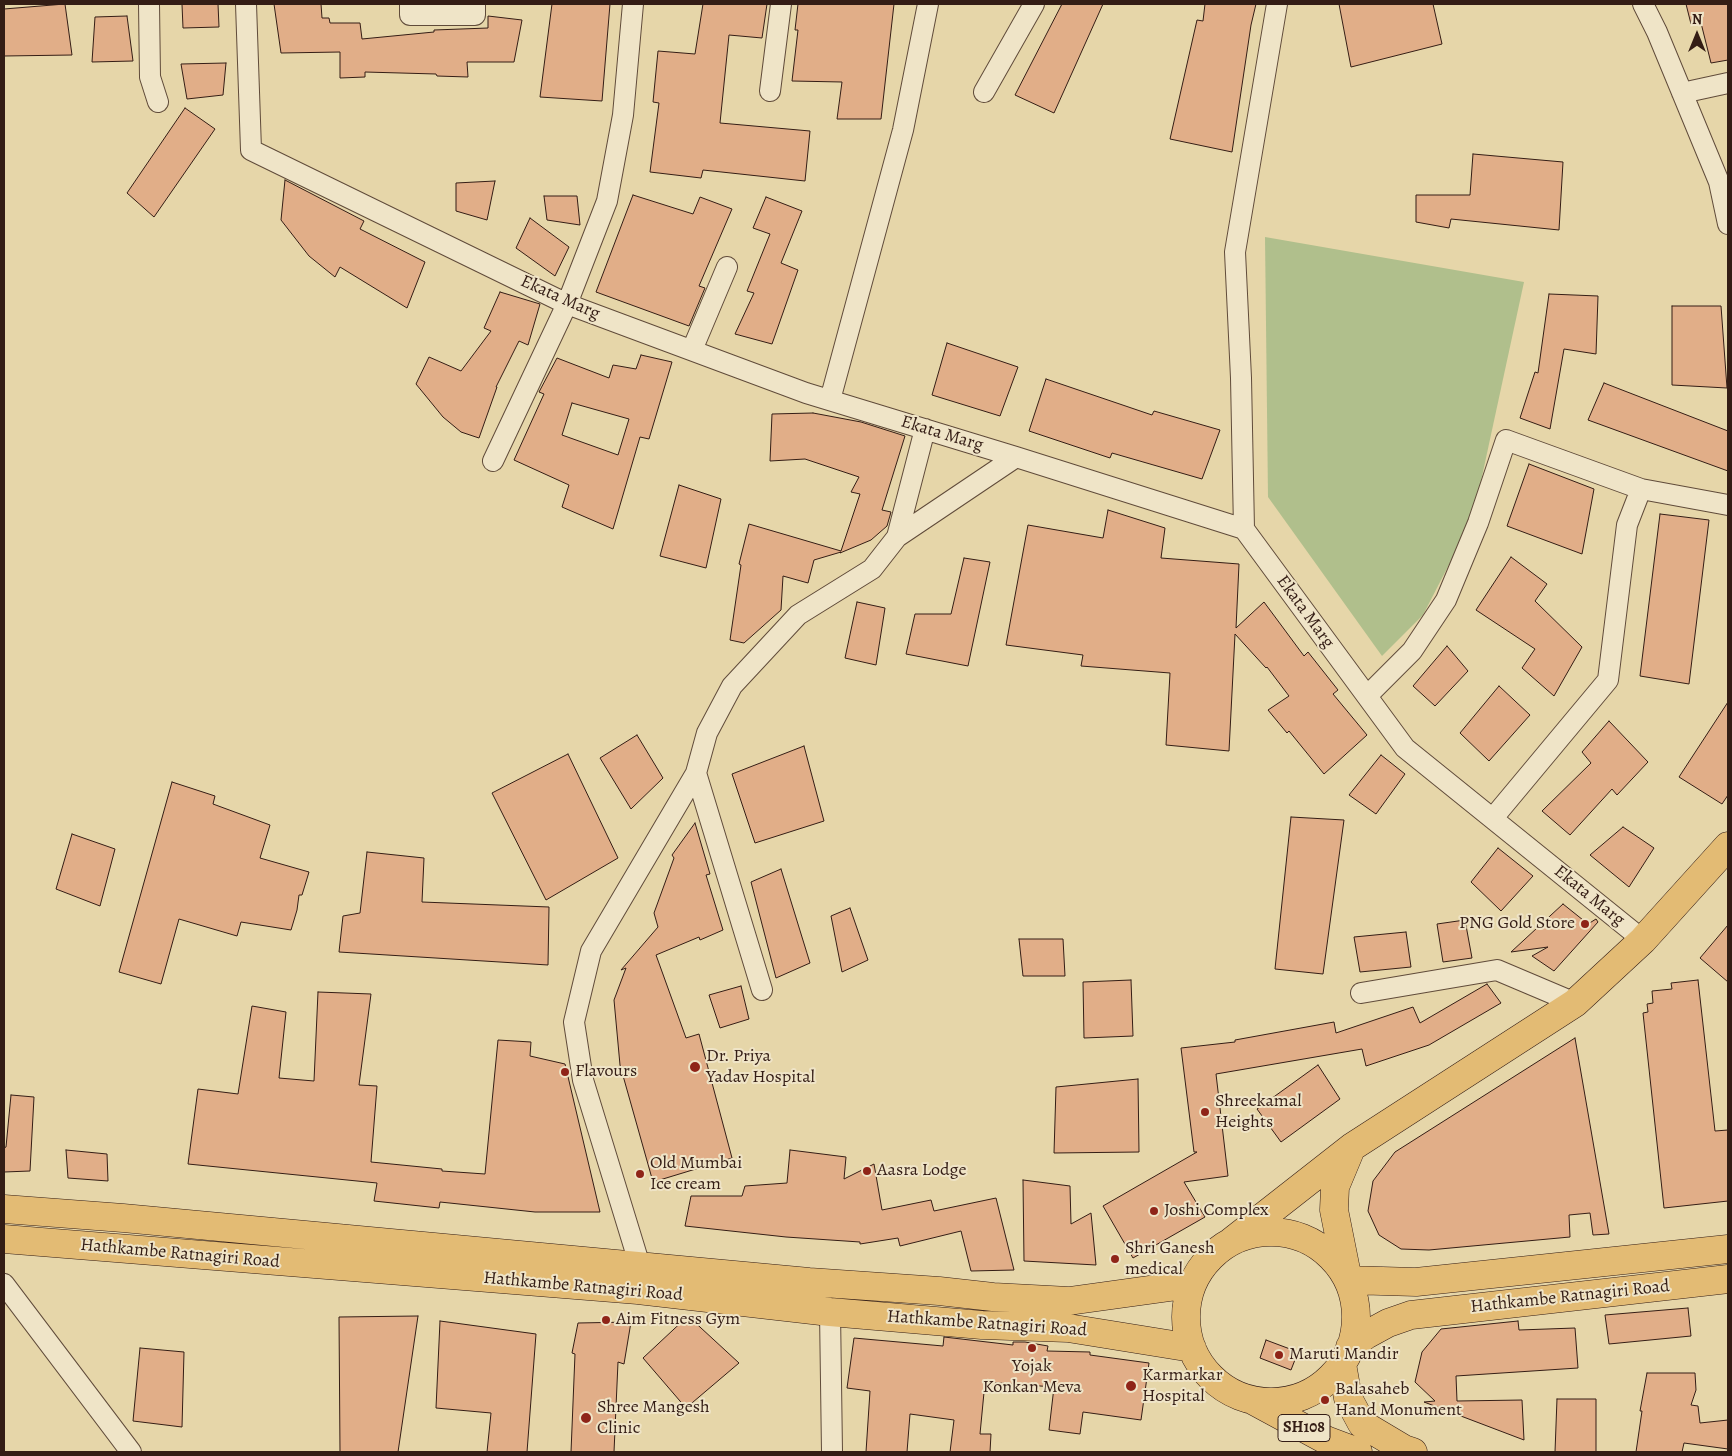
<!DOCTYPE html>
<style>
body{margin:0}
#map{position:relative;width:1732px;height:1456px;overflow:hidden;background:#e6d6a9;font-family:Alegreya,serif}
canvas{display:block}
.frame{position:absolute;inset:0;border:5px solid #341d15;pointer-events:none}
.north{position:absolute;left:1672px;top:10px;width:50px;height:50px;-webkit-text-stroke:4px #efe4c7;paint-order:stroke;rotate:0deg;font-size:14px;font-weight:700;line-height:20px;text-align:center;color:#341d15}
.north::after{content:'';display:block;margin:auto;width:18px;height:22px;background:#341d15;clip-path:polygon(50% 0,100% 100%,50% 72%,0 100%)}
</style>
<div id="map">
<canvas width="1732" height="1456"></canvas>
<div class="frame"></div>
<div class="north">N</div>
</div>
<script>
const ctx = document.querySelector('canvas').getContext('2d');
ctx.lineJoin = 'round';
function paint(path, color) {
  ctx.fillStyle = color;
  ctx.fill(path, 'evenodd');
}
function shape(rows) {
  const path = new Path2D();
  for (const r of rows) {
    if (r.length === 3) {
      path.moveTo(r[0] + r[2], r[1]);
      path.arc(r[0], r[1], r[2], 0, 2 * Math.PI);
      continue;
    }
    path.moveTo(r[0], r[1]);
    for (let i = 2; i < r.length; i += 2) path.lineTo(r[i], r[i + 1]);
  }
  return path;
}
function strokePath(path, color, width, dash) {
  ctx.strokeStyle = color;
  ctx.lineWidth = width;
  ctx.lineCap = dash ? 'butt' : 'round';
  ctx.setLineDash(dash || []);
  ctx.stroke(path);
}
function label(font, color, halo, rows, align = 'center') {
  ctx.font = font + ' Alegreya,serif';
  ctx.lineWidth = 4;
  ctx.setLineDash([]);
  ctx.textBaseline = 'middle';
  ctx.strokeStyle = halo;
  ctx.fillStyle = color;
  for (const [text, x, y, turn = 0] of rows) {
    ctx.save();
    ctx.translate(x, y);
    ctx.rotate((+turn || 0) * Math.PI / 180);
    ctx.textAlign = isNaN(turn) ? turn : align;
    if (halo) ctx.strokeText(text, 0, 0);
    ctx.fillText(text, 0, 0);
    ctx.restore();
  }
}
paint(shape([
 [1265,237,1524,282,1473,518,1423,615,1382,656,1268,497]
]), '#b0bf8c');
const building = shape([
 [65,4,72,55,4,56,4,9,65,4],
 [182,4,218,4,219,27,183,28,182,4],
 [274,4,321,4,322,18,329,18,330,23,360,23,362,39,434,32,434,30,488,28,488,16,522,20,514,62,467,62,468,77,437,76,436,74,365,72,365,77,340,78,340,52,281,53,274,4],
 [552,4,610,4,602,101,540,97,552,4],
 [703,4,767,4,762,38,729,35,720,123,810,131,805,181,703,170,701,178,650,172,659,103,653,102,658,51,695,54,703,4],
 [798,4,894,4,881,119,837,119,842,82,792,81,798,30,795,30,798,4],
 [1062,4,1103,4,1054,113,1015,95,1062,4],
 [1205,4,1256,4,1251,25,1232,152,1170,139,1197,20,1203,21,1205,4],
 [1339,4,1433,4,1442,44,1351,67,1339,4],
 [1686,4,1728,4,1728,60,1711,63,1701,23,1691,24,1686,4],
 [127,16,133,61,92,62,95,17,127,16],
 [226,63,223,95,187,99,181,64,226,63],
 [185,108,215,129,154,217,127,193,185,108],
 [1473,154,1563,162,1559,230,1451,219,1449,228,1416,222,1416,195,1470,195,1473,154],
 [285,180,364,221,360,229,425,262,407,308,340,267,335,277,309,256,281,220,285,180],
 [495,181,487,220,456,211,456,183,495,181],
 [633,195,693,214,700,197,732,209,699,286,705,288,689,326,596,292,633,195],
 [544,196,577,196,580,225,547,220,544,196],
 [766,197,802,211,781,263,798,270,772,344,735,334,754,293,747,291,770,234,753,228,766,197],
 [530,218,569,247,555,276,516,248,530,218],
 [500,292,540,304,528,345,519,341,496,387,497,387,479,438,461,432,443,417,416,384,429,357,461,371,491,331,484,328,500,292],
 [1549,294,1598,296,1596,354,1564,349,1550,429,1520,418,1535,372,1538,373,1549,294],
 [1672,306,1721,306,1727,388,1672,385,1672,306],
 [947,343,1018,367,1000,416,932,395,947,343],
 [641,355,672,362,649,439,640,437,613,529,562,507,569,485,514,460,544,394,539,392,557,358,609,378,613,365,636,369,641,355],
 [572,403,629,419,618,455,562,435,572,403],
 [1046,379,1152,415,1154,411,1220,430,1202,479,1112,453,1110,458,1029,431,1046,379],
 [1604,383,1728,431,1728,471,1588,420,1604,383],
 [813,413,861,422,905,436,882,510,891,512,887,526,871,540,840,553,841,552,814,560,808,583,783,576,781,610,744,643,730,640,741,565,739,564,749,524,841,551,860,494,851,492,859,477,805,459,770,461,772,414,813,413],
 [1529,464,1594,489,1582,554,1507,526,1529,464],
 [679,485,721,499,706,568,660,556,679,485],
 [1108,510,1165,528,1161,558,1239,564,1236,628,1264,602,1304,656,1308,652,1338,690,1333,694,1367,735,1324,774,1289,731,1287,733,1268,710,1289,696,1267,667,1266,668,1235,634,1229,751,1166,745,1170,673,1081,666,1083,655,1006,645,1028,525,1103,538,1108,510],
 [1660,514,1709,520,1689,684,1640,676,1660,514],
 [1511,557,1547,584,1535,601,1582,647,1554,696,1522,668,1535,649,1476,610,1511,557],
 [964,558,990,562,968,666,906,654,915,614,951,614,964,558],
 [857,602,885,608,876,665,845,658,857,602],
 [1447,646,1468,671,1435,706,1413,686,1447,646],
 [1499,686,1530,715,1489,761,1460,733,1499,686],
 [1728,702,1728,795,1722,804,1679,777,1728,702],
 [1609,721,1648,762,1617,795,1612,789,1570,835,1542,811,1591,763,1582,752,1609,721],
 [637,735,663,778,631,809,600,758,637,735],
 [804,746,824,821,755,843,732,774,804,746],
 [568,754,618,858,546,900,492,793,568,754],
 [1381,755,1405,774,1376,814,1349,795,1381,755],
 [172,782,215,796,213,804,270,825,260,858,309,872,302,895,299,895,297,910,291,930,241,922,237,936,179,919,161,984,119,972,172,782],
 [1291,817,1344,820,1323,974,1275,969,1291,817],
 [695,823,710,874,706,875,723,930,700,940,699,937,656,955,686,1038,699,1034,732,1158,653,1182,620,1065,614,1000,626,968,621,970,658,927,654,913,674,858,672,855,695,823],
 [1623,827,1654,848,1629,887,1590,855,1623,827],
 [72,834,115,849,100,906,56,889,72,834],
 [1498,848,1533,876,1501,911,1471,882,1498,848],
 [367,852,424,858,422,902,549,907,548,965,339,952,343,916,360,913,367,852],
 [781,869,810,963,776,978,751,882,781,869],
 [1563,904,1588,924,1596,919,1598,922,1554,971,1532,956,1548,947,1511,952,1563,904],
 [850,908,868,960,842,972,831,916,850,908],
 [1465,920,1472,958,1443,962,1437,924,1465,920],
 [1728,925,1728,982,1700,958,1728,925],
 [1406,932,1411,967,1360,972,1354,937,1406,932],
 [1019,939,1063,939,1065,976,1023,976,1019,939],
 [1131,980,1133,1036,1084,1038,1083,982,1131,980],
 [1698,980,1715,1131,1728,1130,1728,1201,1664,1208,1643,1013,1648,1012,1647,1004,1653,1003,1652,991,1672,989,1671,983,1698,980],
 [1487,984,1501,1003,1429,1045,1366,1066,1362,1049,1216,1074,1228,1176,1184,1182,1205,1217,1133,1258,1103,1206,1197,1152,1194,1152,1181,1048,1235,1042,1235,1040,1334,1022,1336,1033,1413,1007,1420,1023,1487,984],
 [741,986,749,1019,720,1028,709,995,741,986],
 [318,992,371,994,359,1085,377,1086,371,1162,442,1169,442,1171,485,1174,498,1040,531,1042,530,1056,565,1064,600,1212,535,1212,440,1202,439,1208,374,1201,377,1183,188,1164,198,1089,238,1094,252,1006,286,1012,279,1078,314,1081,318,992],
 [1575,1038,1609,1234,1593,1235,1590,1213,1569,1215,1570,1237,1429,1250,1401,1249,1379,1235,1368,1211,1373,1181,1395,1152,1575,1038],
 [1318,1065,1340,1099,1281,1142,1257,1109,1318,1065],
 [1138,1079,1139,1152,1054,1153,1056,1087,1138,1079],
 [11,1095,34,1097,30,1171,4,1172,4,1148,6,1147,11,1095],
 [66,1150,107,1154,108,1181,68,1178,66,1150],
 [790,1150,846,1157,844,1179,874,1164,882,1210,931,1200,934,1211,996,1198,1014,1270,971,1271,961,1231,900,1246,898,1238,860,1244,860,1242,786,1237,685,1226,691,1196,742,1196,745,1186,787,1183,790,1150],
 [1023,1180,1070,1186,1071,1224,1091,1213,1096,1265,1024,1261,1023,1180],
 [1688,1308,1691,1336,1609,1344,1605,1315,1688,1308],
 [418,1316,398,1452,340,1452,339,1317,418,1316],
 [688,1316,739,1363,686,1408,643,1358,688,1316],
 [440,1321,536,1334,527,1452,487,1452,491,1413,436,1408,440,1321],
 [1518,1321,1519,1330,1575,1328,1578,1368,1456,1376,1457,1401,1522,1400,1524,1440,1424,1402,1435,1401,1415,1382,1422,1352,1441,1329,1518,1321],
 [631,1322,624,1364,618,1362,614,1452,571,1452,575,1354,572,1353,578,1323,631,1322],
 [944,1337,1013,1345,1013,1342,1025,1342,1048,1346,1047,1351,1090,1352,1090,1355,1149,1363,1141,1420,1083,1412,1080,1434,1049,1430,1054,1387,985,1382,980,1434,991,1434,990,1452,950,1452,954,1420,910,1414,907,1452,866,1452,870,1391,847,1388,854,1338,943,1346,944,1337],
 [1266,1340,1298,1352,1291,1370,1260,1358,1266,1340],
 [140,1348,184,1352,182,1427,133,1421,140,1348],
 [1647,1373,1695,1373,1696,1390,1691,1405,1698,1406,1700,1423,1728,1420,1728,1449,1684,1443,1682,1452,1636,1452,1642,1411,1640,1411,1647,1373],
 [1557,1399,1596,1399,1596,1452,1555,1452,1557,1399]
]);
paint(building, '#e1ae88');
strokePath(building, '#341d15', 1);
const street = shape([
 [149,4,150,77,158,102],
 [246,4,251,150,567,304,806,393,1016,457,1244,529,1405,748,1643,940],
 [410,4,410,15,475,15,475,4],
 [1643,4,1657,32,1719,182,1728,224],
 [770,91,781,4],
 [984,92,1034,4],
 [1682,93,1728,83],
 [692,350,727,267],
 [830,400,903,130,928,4],
 [493,461,567,304,607,201,623,115,633,4],
 [1244,529,1241,378,1235,252,1277,4],
 [897,537,925,429],
 [1367,696,1412,651,1446,600,1478,523,1506,440,1641,489],
 [696,773,762,990],
 [1493,818,1608,680,1627,525,1641,489,1728,505],
 [1361,993,1497,970,1575,1003],
 [640,1266,583,1080,574,1022,591,951,696,773,707,733,732,686,798,615,872,569,897,537,1016,457],
 [4,1284,131,1452],
 [830,1312,832,1452]
]);
const primary = shape([
 [1350,1151,1335,1187,1334,1210,1348,1280,1416,1282,1728,1249],
 [4,1209,123,1218,809,1282,939,1291,993,1297,1069,1301,1192,1284],
 [1271,1317,85],
 [4,1239,638,1290,830,1312,982,1325,1068,1328,1192,1348],
 [1232,1241,1352,1147,1575,1003,1643,940,1728,846],
 [1350,1347,1366,1335,1388,1323,1411,1315,1728,1279],
 [1342,1364,1348,1398,1362,1424,1404,1449,1413,1452],
 [1254,1401,1326,1440,1358,1452]
]);
strokePath(street, '#604b3a', 22);
strokePath(primary, '#341d15', 29);
strokePath(street, '#efe4c7', 20);
strokePath(primary, '#e3bb74', 28);
for (const [x, y, r, color] of [
 [1585,924,5,"#8f2418"],
 [695,1067,6,"#8f2418"],
 [565,1072,5,"#8f2418"],
 [1205,1112,5,"#8f2418"],
 [867,1171,5,"#8f2418"],
 [640,1174,5,"#8f2418"],
 [1154,1211,5,"#8f2418"],
 [1115,1259,5,"#8f2418"],
 [606,1320,5,"#8f2418"],
 [1032,1348,5,"#8f2418"],
 [1279,1355,5,"#8f2418"],
 [1131,1386,6,"#8f2418"],
 [1325,1400,5,"#8f2418"],
 [586,1418,6,"#8f2418"]
]) {
  const dot = new Path2D();
  dot.arc(x, y, r, 0, 2 * Math.PI);
  ctx.fillStyle = color;
  ctx.fill(dot);
  strokePath(dot, '#efe4c7', 2);
}
for (const [x, y, w] of [
 [1304,1428,52]
]) {
  const box = new Path2D();
  box.roundRect(x - w / 2, y - 13.5, w, 27, 4);
  ctx.fillStyle = '#efe4c7';
  ctx.fill(box);
  strokePath(box, '#341d15', 1);
}
label('bold 16px', '#341d15', null, [
 ["SH108",1304,1428]
]);
label('18px', '#341d15', '#efe4c7', [
 ["Ekata Marg",560,298,24],
 ["Ekata Marg",942,434,17],
 ["Ekata Marg",1305,612,54],
 ["Ekata Marg",1589,896,39],
 ["Hathkambe Ratnagiri Road",180,1254,5],
 ["Hathkambe Ratnagiri Road",583,1287,5],
 ["Hathkambe Ratnagiri Road",1570,1297,-6],
 ["Hathkambe Ratnagiri Road",987,1324,4]
]);
label('18px', '#341d15', '#efe4c7', [
 ["PNG Gold Store",1575,924,"right"],
 ["Dr. Priya",706,1057],
 ["Yadav Hospital",706,1078],
 ["Flavours",575,1072],
 ["Shreekamal",1215,1102],
 ["Heights",1215,1123],
 ["Old Mumbai",650,1164],
 ["Ice cream",650,1185],
 ["Aasra Lodge",877,1171],
 ["Joshi Complex",1164,1211],
 ["Shri Ganesh",1125,1249],
 ["medical",1125,1270],
 ["Aim Fitness Gym",616,1320],
 ["Maruti Mandir",1289,1355],
 ["Yojak",1032,1367,"center"],
 ["Konkan Meva",1032,1388,"center"],
 ["Karmarkar",1142,1376],
 ["Hospital",1142,1397],
 ["Balasaheb",1335,1390],
 ["Hand Monument",1335,1411],
 ["Shree Mangesh",597,1408],
 ["Clinic",597,1429]
], 'left');
</script>
